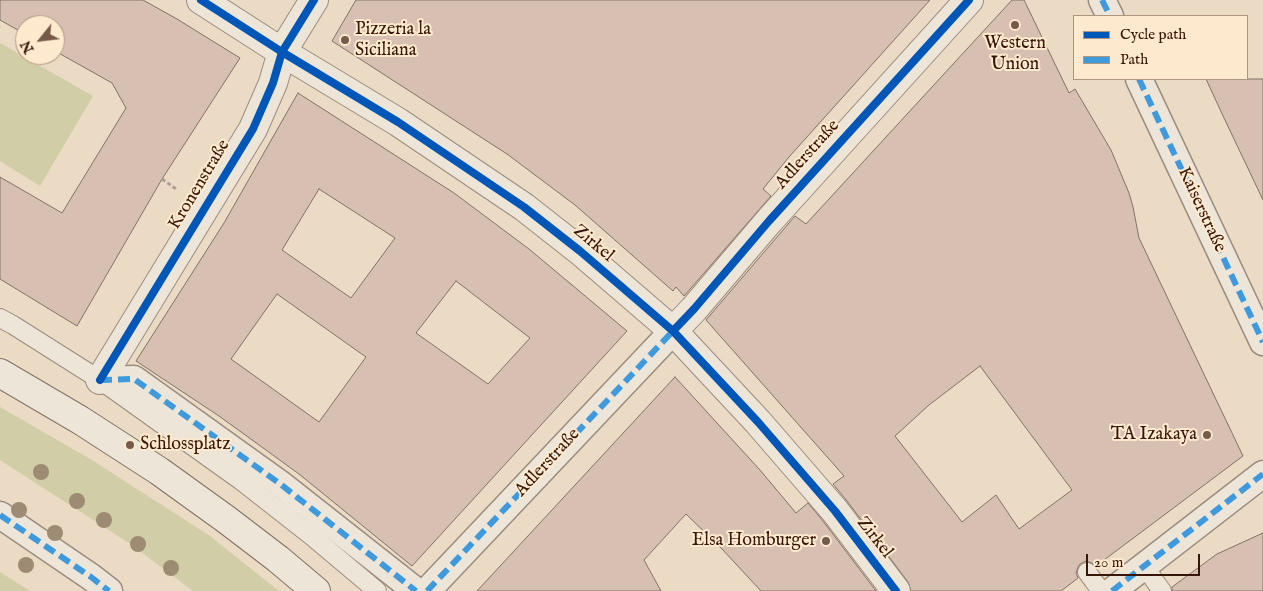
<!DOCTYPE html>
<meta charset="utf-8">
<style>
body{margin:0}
#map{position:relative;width:1263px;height:591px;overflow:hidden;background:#ebdbc4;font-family:"IM FELL English",serif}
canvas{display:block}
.legend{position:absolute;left:1073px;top:15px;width:175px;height:65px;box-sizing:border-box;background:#fdeace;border:1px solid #ae957f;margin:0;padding:6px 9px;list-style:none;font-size:15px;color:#371508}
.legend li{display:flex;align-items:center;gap:10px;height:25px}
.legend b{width:25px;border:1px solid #ae957f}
.north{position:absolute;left:15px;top:15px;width:50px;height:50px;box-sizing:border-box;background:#fdeace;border:1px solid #ae957f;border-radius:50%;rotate:241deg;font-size:14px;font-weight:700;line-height:20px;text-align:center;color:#371508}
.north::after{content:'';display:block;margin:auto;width:18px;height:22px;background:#765a4a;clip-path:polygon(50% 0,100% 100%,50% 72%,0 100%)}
.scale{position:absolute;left:1086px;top:554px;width:114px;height:22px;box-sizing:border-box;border:2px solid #371508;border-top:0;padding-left:6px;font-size:15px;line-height:18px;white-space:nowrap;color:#371508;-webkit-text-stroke:4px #fdeace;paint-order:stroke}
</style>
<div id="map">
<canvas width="1263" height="591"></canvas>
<ul class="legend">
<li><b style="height:6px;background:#0057b8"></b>Cycle path</li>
<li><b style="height:6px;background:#3e9add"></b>Path</li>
</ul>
<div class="north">N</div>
<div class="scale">20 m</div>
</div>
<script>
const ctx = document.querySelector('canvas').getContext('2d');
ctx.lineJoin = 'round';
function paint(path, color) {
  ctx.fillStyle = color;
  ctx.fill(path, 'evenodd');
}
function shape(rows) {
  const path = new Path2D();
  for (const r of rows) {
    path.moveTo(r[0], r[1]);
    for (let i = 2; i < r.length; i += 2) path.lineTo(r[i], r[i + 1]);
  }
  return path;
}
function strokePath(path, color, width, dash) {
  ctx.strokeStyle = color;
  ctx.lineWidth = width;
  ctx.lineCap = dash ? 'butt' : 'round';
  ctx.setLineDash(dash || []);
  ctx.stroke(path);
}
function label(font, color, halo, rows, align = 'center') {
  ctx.font = font + ' "IM FELL English",serif';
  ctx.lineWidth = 4;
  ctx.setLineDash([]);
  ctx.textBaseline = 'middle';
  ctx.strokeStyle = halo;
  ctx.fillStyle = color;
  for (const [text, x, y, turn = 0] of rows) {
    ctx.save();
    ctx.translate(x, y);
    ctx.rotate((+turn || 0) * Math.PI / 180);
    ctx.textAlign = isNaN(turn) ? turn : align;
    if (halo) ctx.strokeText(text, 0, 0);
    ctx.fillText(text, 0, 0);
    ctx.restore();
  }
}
paint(shape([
 [0,43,93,96,40,186,0,161],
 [0,407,92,460,210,536,279,591,193,591,132,545,0,460],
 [0,572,30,591,0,591]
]), '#d0cda7');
const building = shape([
 [0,0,143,0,177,19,240,58,162,179,77,326,0,279,0,177,62,213,126,108,112,83,55,51,55,25,25,25,25,34,0,20,0,0],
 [356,0,930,0,789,157,763,189,771,196,684,296,676,287,673,291,575,205,507,154,332,41,356,0],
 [1012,0,1024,0,1069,93,1075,89,1111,150,1129,193,1133,207,1139,238,1243,456,1096,566,1092,563,1086,561,1080,564,1078,567,1076,573,1078,578,1061,591,911,591,908,582,847,501,833,484,844,476,706,320,795,216,806,224,1012,0],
 [980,366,1072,490,1019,529,996,495,962,522,895,436,929,405,980,366],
 [1206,79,1263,79,1263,200,1224,118,1206,79],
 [298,93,454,193,529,249,627,331,412,566,299,474,219,416,136,361,224,223,298,93],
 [319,189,395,238,351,298,282,250,319,189],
 [456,281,530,338,488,384,416,333,456,281],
 [277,294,366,357,319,422,231,359,277,294],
 [675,377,760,470,796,513,808,503,823,521,876,591,761,591,722,549,686,514,644,560,661,591,477,591,675,377],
 [1263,533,1263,591,1172,591,1172,587,1217,554,1263,533]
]);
paint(building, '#d7c0b2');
strokePath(building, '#807265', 1);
const service = shape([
 [0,318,13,325,100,380,240,480,314,538,377,591],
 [1144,566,1162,591],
 [1087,572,1101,591]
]);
const pedestrian = shape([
 [1102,0,1110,16],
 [1139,79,1263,342],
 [100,380,134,379,279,483,416,591],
 [0,515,91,577,109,591],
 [427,591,673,331],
 [1112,591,1263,474]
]);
const minor = shape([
 [201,0,282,52,398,122,524,207,580,251,673,331,758,422,835,511,896,591],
 [673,331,694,309,769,221,969,0],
 [100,380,253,129,273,83,282,52,314,0]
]);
const secondary = shape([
 [0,373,80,420,159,471,227,520,278,559,316,591]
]);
strokePath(service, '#9a8c7e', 20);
strokePath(pedestrian, '#9a8c7e', 29);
strokePath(minor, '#9a8c7e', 30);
strokePath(secondary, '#807265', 30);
strokePath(shape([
 [162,179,176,189]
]), '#aaa096', 3, [4, 2.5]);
strokePath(service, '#eee5d9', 18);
strokePath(pedestrian, '#eee5d9', 26);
strokePath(minor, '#eee5d9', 28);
strokePath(secondary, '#eee5d9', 28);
strokePath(shape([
 [1102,0,1110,16],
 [1139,79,1263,342],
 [100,380,134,379,279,483,416,591],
 [0,515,91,577,109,591],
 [427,591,673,331],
 [1112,591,1263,474]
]), '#3e9add', 6, [12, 6]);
strokePath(shape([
 [201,0,282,52,398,122,524,207,580,251,673,331,758,422,835,511,896,591],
 [673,331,694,309,769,221,969,0],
 [100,380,253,129,273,83,282,52,314,0]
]), '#0057b8', 8);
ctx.fillStyle = '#9d8b73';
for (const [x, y] of [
 [41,472],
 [77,501],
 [19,510],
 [104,520],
 [55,533],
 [138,544],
 [26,565],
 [171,568]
]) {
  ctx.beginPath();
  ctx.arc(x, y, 8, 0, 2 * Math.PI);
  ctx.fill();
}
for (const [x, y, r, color] of [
 [1015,25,5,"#765a4a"],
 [345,40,5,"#765a4a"],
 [1207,435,5,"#765a4a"],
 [130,445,5,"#765a4a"],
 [826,541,5,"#765a4a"]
]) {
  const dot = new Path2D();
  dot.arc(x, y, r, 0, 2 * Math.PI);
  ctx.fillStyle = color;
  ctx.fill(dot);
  strokePath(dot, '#fdeace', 2);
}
label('18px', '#371508', '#fdeace', [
 ["Pizzeria la",355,30],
 ["Siciliana",355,51],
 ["Western",1015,44,"center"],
 ["Union",1015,65,"center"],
 ["TA Izakaya",1197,435,"right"],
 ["Schlossplatz",140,445],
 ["Elsa Homburger",816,541,"right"]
], 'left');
label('18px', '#371508', '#fdeace', [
 ["Adlerstraße",808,155,-48],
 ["Kronenstraße",200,185,-59],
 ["Kaiserstraße",1201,210,65],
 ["Zirkel",593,244,40],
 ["Adlerstraße",548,463,-47],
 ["Zirkel",874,538,52]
]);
</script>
